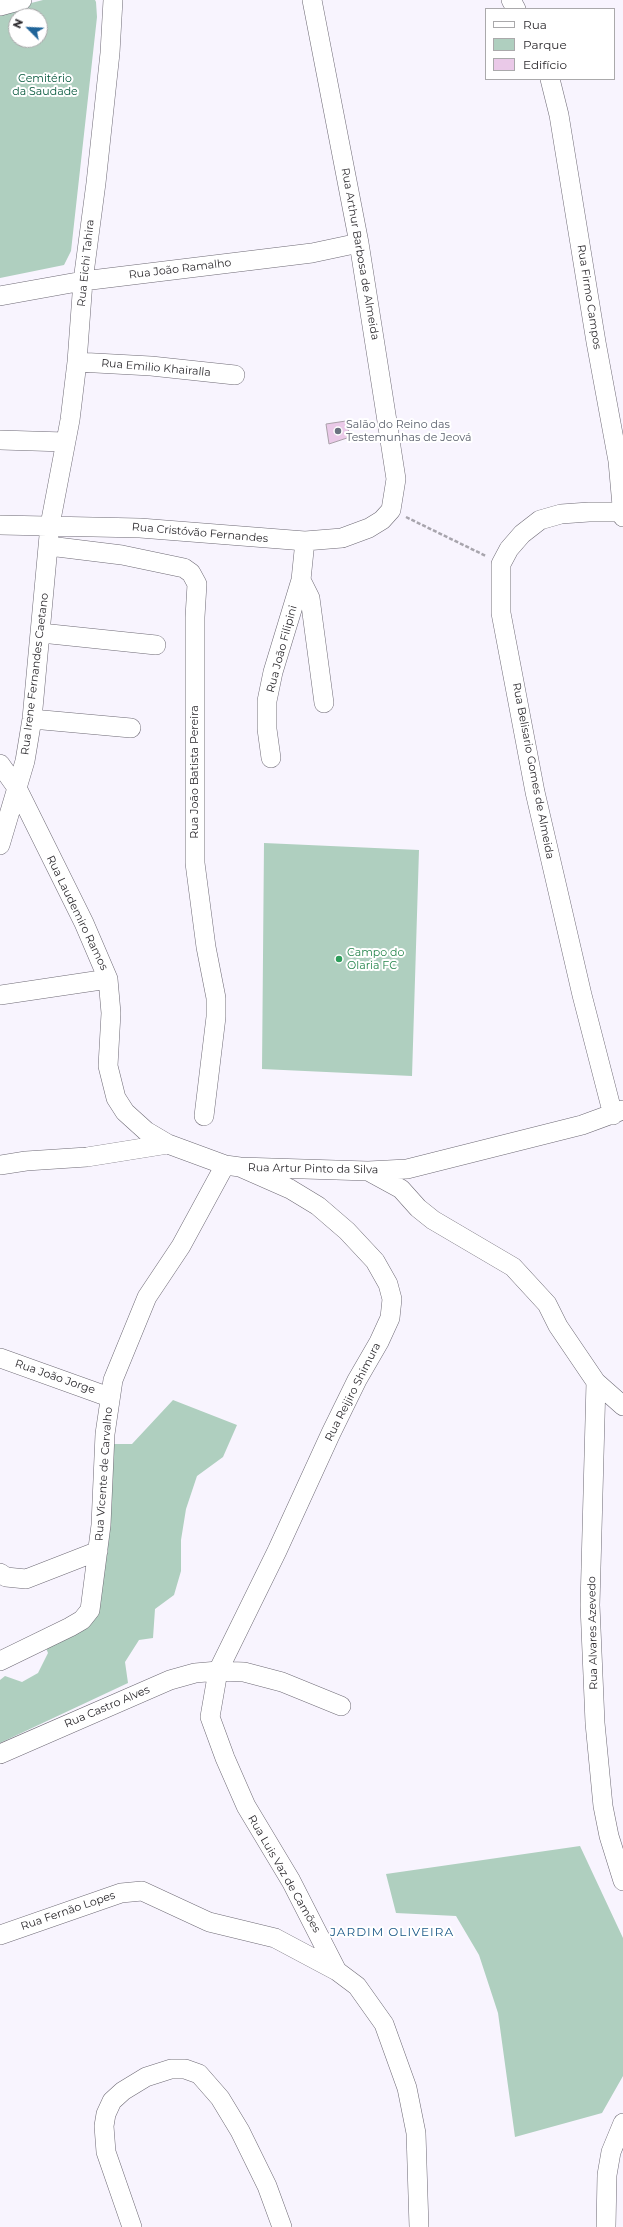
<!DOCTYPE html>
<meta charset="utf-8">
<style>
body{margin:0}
#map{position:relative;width:623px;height:2227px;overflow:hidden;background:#f8f4fe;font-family:Montserrat,sans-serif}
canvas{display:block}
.legend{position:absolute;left:485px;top:8px;width:130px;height:72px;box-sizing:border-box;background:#fff;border:1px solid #aaa9ab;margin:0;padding:5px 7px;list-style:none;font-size:12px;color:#2b292d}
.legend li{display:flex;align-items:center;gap:8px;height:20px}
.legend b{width:20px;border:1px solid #aaa9ab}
.north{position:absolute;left:8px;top:8px;width:40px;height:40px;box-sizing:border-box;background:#fff;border:1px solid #aaa9ab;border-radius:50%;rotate:294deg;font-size:11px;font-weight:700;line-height:16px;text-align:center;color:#2b292d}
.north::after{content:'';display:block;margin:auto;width:14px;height:18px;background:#1f6499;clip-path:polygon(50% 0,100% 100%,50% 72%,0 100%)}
</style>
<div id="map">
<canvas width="623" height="2227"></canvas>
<ul class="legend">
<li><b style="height:5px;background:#fff"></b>Rua</li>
<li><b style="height:11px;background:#afcfbf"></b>Parque</li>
<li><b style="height:11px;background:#eac9e8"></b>Edifício</li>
</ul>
<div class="north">N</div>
</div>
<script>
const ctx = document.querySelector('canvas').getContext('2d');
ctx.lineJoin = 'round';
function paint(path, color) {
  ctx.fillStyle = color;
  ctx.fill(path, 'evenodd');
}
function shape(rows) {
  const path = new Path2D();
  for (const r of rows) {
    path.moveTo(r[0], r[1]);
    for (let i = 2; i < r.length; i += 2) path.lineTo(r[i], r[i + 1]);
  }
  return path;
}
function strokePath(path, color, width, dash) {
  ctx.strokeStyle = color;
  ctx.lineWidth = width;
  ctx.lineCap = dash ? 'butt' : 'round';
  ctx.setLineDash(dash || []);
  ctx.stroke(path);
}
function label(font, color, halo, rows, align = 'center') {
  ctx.font = font + ' Montserrat,sans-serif';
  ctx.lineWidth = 4;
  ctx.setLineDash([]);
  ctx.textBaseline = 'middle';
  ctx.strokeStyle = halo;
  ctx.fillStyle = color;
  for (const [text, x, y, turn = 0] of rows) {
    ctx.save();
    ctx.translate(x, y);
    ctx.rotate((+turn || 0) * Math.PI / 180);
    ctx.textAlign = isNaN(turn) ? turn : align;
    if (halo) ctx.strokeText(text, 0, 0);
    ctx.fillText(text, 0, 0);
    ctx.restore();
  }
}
paint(shape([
 [43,0,95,0,96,2,97,17,71,251,64,265,0,278,0,11],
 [16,16,40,16,40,40,16,40],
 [264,843,419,850,412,1076,262,1069],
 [173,1400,237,1425,223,1457,197,1476,186,1509,181,1540,181,1571,174,1595,155,1609,153,1638,139,1640,125,1662,128,1683,0,1743,0,1680,5,1676,22,1682,38,1673,48,1653,44,1643,84,1620,110,1444,132,1444],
 [580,1846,623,1938,623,2076,602,2113,515,2137,498,2013,479,1955,456,1916,396,1913,386,1874]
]), '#afcfbf');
const building = shape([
 [346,421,350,437,329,444,326,424,346,421]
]);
paint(building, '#eac9e8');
strokePath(building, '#aaa0a9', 1);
const minor = shape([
 [511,0,516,9],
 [0,6,22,0],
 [550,79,559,115,596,342,618,461,623,517],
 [0,296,83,281,312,253,359,243],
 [77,362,151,366,235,375],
 [0,440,65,442],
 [0,525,140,528,305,541,342,538,369,528,382,520,391,510,396,479,382,389,359,243,312,0],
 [49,546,122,555,184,568,191,573,197,584,195,617,195,863,206,947,216,998,216,1017,204,1116],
 [301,580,310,598,324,703],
 [41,633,156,645],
 [32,719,131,728],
 [271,758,267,729,267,701,273,672,301,580,305,541],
 [0,764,17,788,84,923,108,979,111,1013,108,1066,116,1098,125,1112,146,1131,168,1144],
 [0,845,25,761,32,719,50,525,70,420,77,362,83,281,96,183,110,53,113,0],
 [0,995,108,979],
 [613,1115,582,995,535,792,501,613,501,564,509,549,522,534,540,520,561,514,589,512,622,512],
 [0,1165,26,1161,87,1157,168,1144,225,1165,240,1167,368,1171,407,1169,582,1125,623,1110],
 [240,1167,290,1189,318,1206,347,1231,375,1261,388,1284,392,1299,390,1318,379,1342,357,1380,331,1433,277,1551,218,1671,210,1717,225,1758,246,1806,291,1881,337,1971,357,1986,384,2024,407,2088,416,2133,419,2227],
 [368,1171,401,1189,418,1208,433,1220,513,1267,547,1304,558,1326,596,1382,623,1406],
 [0,1358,109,1397],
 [596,1382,590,1605,595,1723,603,1806,609,1836,623,1881],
 [0,1573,6,1577,26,1579,98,1551],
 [0,1661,70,1627,82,1620,90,1610,101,1525,105,1434,113,1380,147,1297,181,1246,225,1165],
 [0,1754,170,1680,195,1673,218,1671,244,1672,282,1682,341,1706],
 [0,1935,121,1893,142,1891,209,1922,275,1938,337,1971],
 [132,2227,106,2152,104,2126,106,2114,112,2101,123,2091,146,2077,171,2069,185,2069,199,2074,220,2098,240,2131,267,2186,282,2227],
 [606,2227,607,2175,611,2152,623,2123]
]);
strokePath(minor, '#6e6a75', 20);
strokePath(shape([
 [406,517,486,556]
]), '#a8a5ad', 2.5, [4, 2]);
strokePath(minor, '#fff', 19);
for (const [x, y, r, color] of [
 [338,431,4,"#6b7280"],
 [339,959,4,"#2e9e5b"]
]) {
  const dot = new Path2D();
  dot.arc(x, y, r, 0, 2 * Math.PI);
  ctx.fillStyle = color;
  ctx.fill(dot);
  strokePath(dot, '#fff', 1.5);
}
label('11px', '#05573b', '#fff', [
 ["Cemitério",45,79],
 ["da Saudade",45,92]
]);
label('11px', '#2b292d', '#fff', [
 ["Rua Arthur Barbosa de Almeida",360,254,80],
 ["Rua Eichi Tahira",86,263,-84],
 ["Rua João Ramalho",180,269,-7],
 ["Rua Firmo Campos",589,297,81],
 ["Rua Emilio Khairalla",156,368,5],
 ["Rua Cristóvão Fernandes",200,533,5],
 ["Rua João Filipini",282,649,-75],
 ["Rua Irene Fernandes Caetano",35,674,-83],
 ["Rua Belisario Gomes de Almeida",533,771,79],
 ["Rua João Batista Pereira",195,772,-90],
 ["Rua Laudemiro Ramos",77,913,64],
 ["Rua Artur Pinto da Silva",313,1169,1],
 ["Rua João Jorge",55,1377,19],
 ["Rua Reijiro Shimura",353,1392,-63],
 ["Rua Vicente de Carvalho",104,1474,-86],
 ["Rua Alvares Azevedo",593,1633,-91],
 ["Rua Castro Alves",107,1707,-23],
 ["Rua Luis Vaz de Camões",284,1874,60],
 ["Rua Fernão Lopes",68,1911,-19]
]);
label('11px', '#5b616d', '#fff', [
 ["Salão do Reino das",346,425],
 ["Testemunhas de Jeová",346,438]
], 'left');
label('11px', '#27864d', '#fff', [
 ["Campo do",347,953],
 ["Olaria FC",347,966]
], 'left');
ctx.letterSpacing = '1px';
label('12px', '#175685', '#fff', [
 ["JARDIM OLIVEIRA",392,1932]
]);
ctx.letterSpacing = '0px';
</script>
